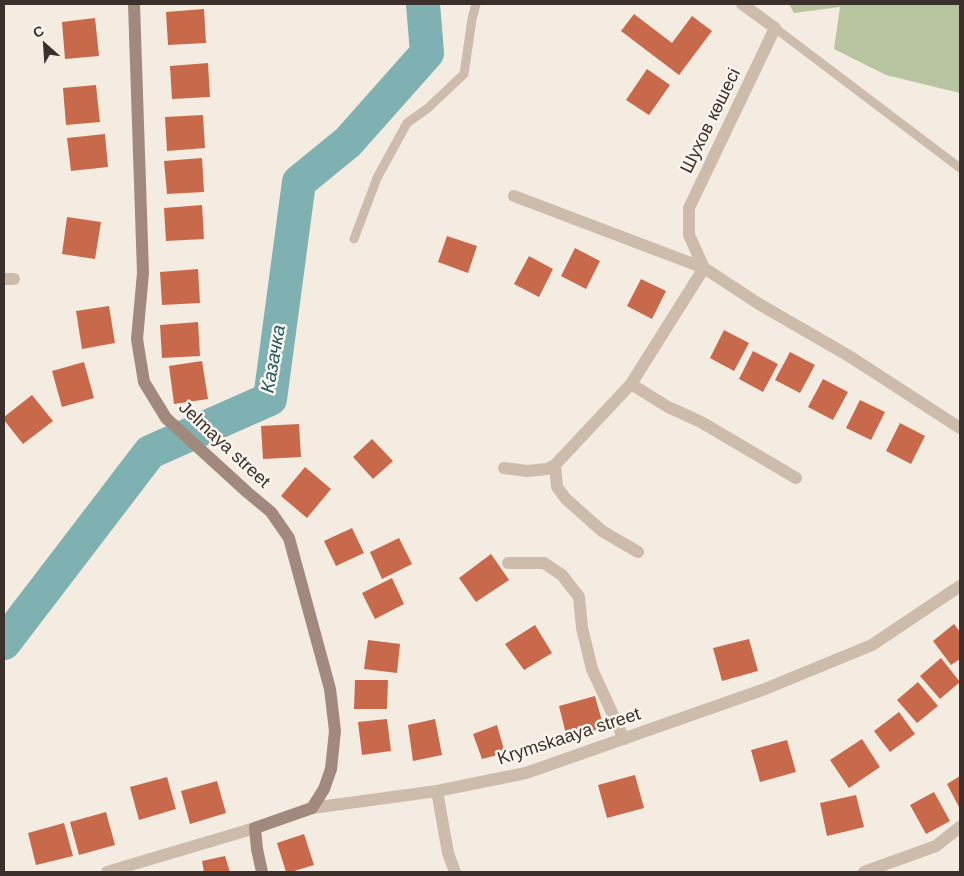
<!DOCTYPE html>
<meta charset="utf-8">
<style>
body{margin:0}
#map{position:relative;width:964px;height:876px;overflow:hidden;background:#f4ebe1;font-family:Arial,sans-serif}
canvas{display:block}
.frame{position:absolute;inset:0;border:5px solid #3b302b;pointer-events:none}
.north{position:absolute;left:20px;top:20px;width:50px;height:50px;-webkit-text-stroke:4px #fbf5ee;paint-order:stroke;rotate:334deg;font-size:14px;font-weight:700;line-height:20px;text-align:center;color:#3b302b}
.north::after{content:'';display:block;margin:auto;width:18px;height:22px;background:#3b302b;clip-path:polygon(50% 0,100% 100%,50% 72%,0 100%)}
</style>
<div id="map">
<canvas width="964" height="876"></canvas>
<div class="frame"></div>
<div class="north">С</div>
</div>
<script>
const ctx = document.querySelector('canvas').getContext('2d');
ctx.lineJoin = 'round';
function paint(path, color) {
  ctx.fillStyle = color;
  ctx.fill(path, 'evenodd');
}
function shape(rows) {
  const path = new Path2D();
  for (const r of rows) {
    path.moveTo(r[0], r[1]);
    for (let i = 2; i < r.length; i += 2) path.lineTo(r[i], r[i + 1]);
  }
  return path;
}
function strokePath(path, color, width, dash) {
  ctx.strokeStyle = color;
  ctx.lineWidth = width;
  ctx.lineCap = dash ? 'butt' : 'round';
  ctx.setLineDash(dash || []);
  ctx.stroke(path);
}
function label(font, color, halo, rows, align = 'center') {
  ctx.font = font + ' Arial,sans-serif';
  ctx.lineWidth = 5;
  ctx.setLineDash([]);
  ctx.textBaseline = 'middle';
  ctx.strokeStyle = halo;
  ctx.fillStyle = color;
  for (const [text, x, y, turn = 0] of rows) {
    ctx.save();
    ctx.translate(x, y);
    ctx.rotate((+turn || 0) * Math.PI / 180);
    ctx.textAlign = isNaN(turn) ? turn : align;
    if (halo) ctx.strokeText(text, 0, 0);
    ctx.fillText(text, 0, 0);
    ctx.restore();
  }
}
paint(shape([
 [789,4,960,4,960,93,886,75,834,49,840,7,794,13]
]), '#b8c4a0');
strokePath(shape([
 [4,643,150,452,270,399,299,182,348,142,427,53,423,4]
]), '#7fb0b2', 34);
paint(shape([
 [204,9,206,43,168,45,166,12],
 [634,14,672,43,692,16,712,31,679,75,621,31],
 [95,18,99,56,65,59,62,22],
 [208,63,210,97,172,99,170,66],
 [647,69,670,85,649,115,626,100],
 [96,85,100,122,66,125,63,88],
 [203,115,205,148,167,151,165,117],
 [105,134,108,167,71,171,67,138],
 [202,158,204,192,167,194,164,161],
 [202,205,204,239,166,241,164,208],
 [67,217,101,222,95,259,62,254],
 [447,236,477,246,468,273,438,262],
 [575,248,600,261,586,289,561,276],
 [529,256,553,269,539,297,514,284],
 [198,269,200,303,162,305,160,272],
 [641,279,666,291,652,319,627,306],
 [109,306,115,343,82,349,76,311],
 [198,322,200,356,162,358,160,325],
 [724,330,749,343,734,371,710,358],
 [753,351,778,364,763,392,739,379],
 [790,352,815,365,800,393,775,380],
 [202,361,208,399,174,404,169,366],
 [84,362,94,398,62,407,52,371],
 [823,379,848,392,833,420,808,407],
 [32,395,53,421,23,444,4,420,4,417],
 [860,400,885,412,871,440,846,428],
 [900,423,925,436,911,464,886,451],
 [299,424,301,457,263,459,261,426],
 [372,439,393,461,373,479,353,457],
 [305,467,331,489,307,518,281,496],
 [352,528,364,553,336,566,324,541],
 [399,538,412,564,382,579,370,552],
 [491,554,509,580,476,602,459,578],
 [392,578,404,604,375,619,362,593],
 [954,624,960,632,960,659,951,665,933,641],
 [535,625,552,653,524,670,505,644],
 [749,639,758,671,722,681,713,648],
 [368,640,400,644,397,673,364,669],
 [941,658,960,682,940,699,920,676],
 [355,680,388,680,387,709,354,709],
 [918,682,938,706,917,723,897,700],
 [595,696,604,728,567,738,559,706],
 [899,712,915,734,890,752,874,731],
 [387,719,391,751,362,755,358,722],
 [435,719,442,755,413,761,408,725],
 [497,725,505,753,482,759,473,734],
 [862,739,880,767,849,788,830,760],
 [787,740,796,772,760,782,751,750],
 [635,775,644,808,607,818,598,785],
 [960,776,960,809,947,784],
 [167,777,176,809,139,820,130,787],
 [217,781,226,813,190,824,181,791],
 [934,792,950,821,926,834,910,805],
 [856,795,864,827,827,836,820,803],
 [106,812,115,845,79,855,70,822],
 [64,823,73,856,36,865,28,833],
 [304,834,314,865,291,872,286,872,277,843],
 [225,856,230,872,204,872,202,861]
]), '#c8694b');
strokePath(shape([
 [775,28,960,168],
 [354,239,377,178,407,123,428,108,464,74,472,19,476,4]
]), '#cdbbac', 9);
strokePath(shape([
 [742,4,775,28,689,208,689,235,704,268,759,304,849,356,960,428],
 [4,279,14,279],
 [631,384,668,407,701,422,796,478],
 [555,465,557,487,566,499,602,531,638,552],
 [504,468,527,471,547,469,555,465,631,384,704,268,514,196],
 [508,563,544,563,562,575,579,597,582,628,592,669,624,739],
 [437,791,448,853,455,872],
 [312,808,437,791,526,773,765,689,872,645,960,586],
 [107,872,255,828],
 [864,872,936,846,960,827]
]), '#cdbbac', 12);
strokePath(shape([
 [134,4,143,273,137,339,144,382,166,418,247,492,271,512,289,538,330,689,335,731,331,769,324,789,312,808,255,828,257,849,262,872]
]), '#a18a7d', 12);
label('18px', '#3b302b', '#fbf5ee', [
 ["Шухов көшесі",711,121,-64],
 ["Jelmaya street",224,445,43],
 ["Krymskaaya street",569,737,-18]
]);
label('italic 19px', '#1f5a5e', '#fbf5ee', [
 ["Казачка",274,359,-80]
]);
</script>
